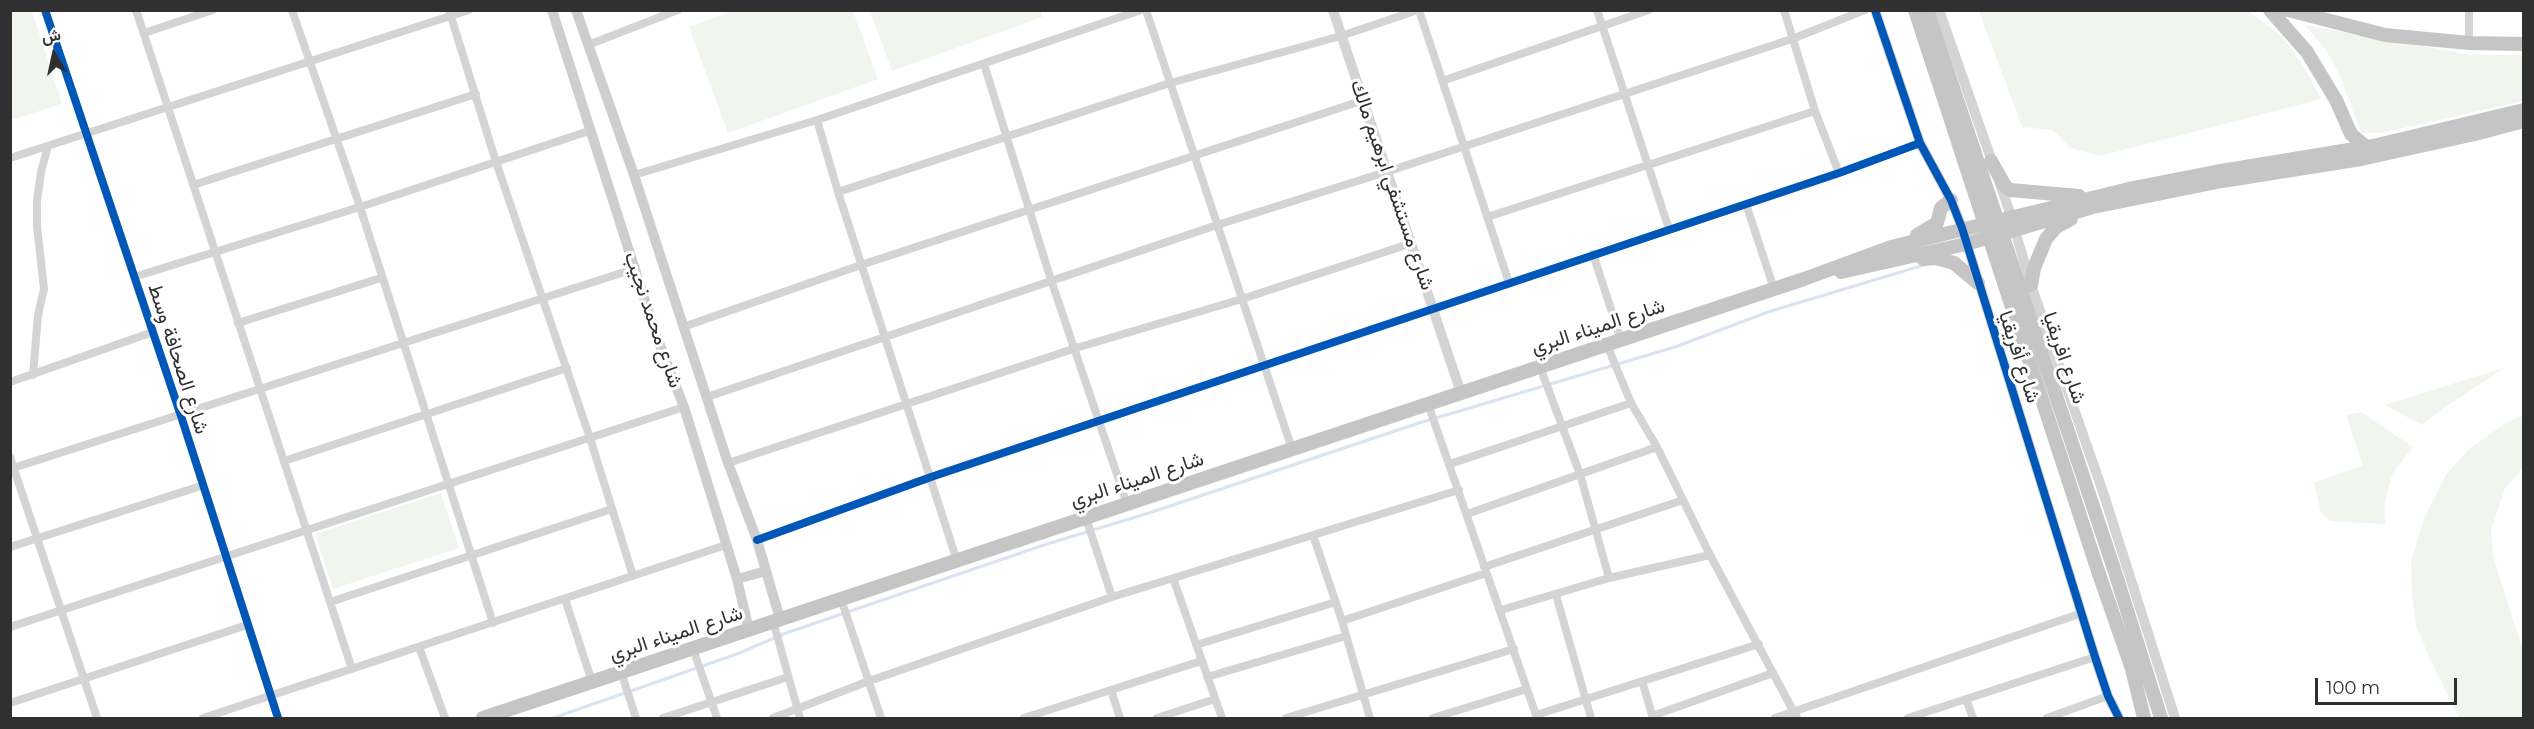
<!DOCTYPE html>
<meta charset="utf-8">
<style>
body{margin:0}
#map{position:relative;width:2534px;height:729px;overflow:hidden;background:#fff;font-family:Montserrat,Vazirmatn,sans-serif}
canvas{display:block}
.frame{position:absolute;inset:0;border:12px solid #303030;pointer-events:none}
.north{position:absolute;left:24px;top:24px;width:60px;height:60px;-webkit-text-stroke:4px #fff;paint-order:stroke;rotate:351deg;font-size:16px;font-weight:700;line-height:24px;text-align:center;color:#303030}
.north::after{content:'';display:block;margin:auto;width:21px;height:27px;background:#303030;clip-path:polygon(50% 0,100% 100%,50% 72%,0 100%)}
.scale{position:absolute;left:2315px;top:678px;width:142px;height:27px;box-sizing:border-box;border:3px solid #303030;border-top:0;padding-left:8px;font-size:18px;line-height:21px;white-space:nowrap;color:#303030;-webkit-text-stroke:4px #fff;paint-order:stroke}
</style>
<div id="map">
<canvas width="2534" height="729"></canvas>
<div class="frame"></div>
<div class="north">ش</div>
<div class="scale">100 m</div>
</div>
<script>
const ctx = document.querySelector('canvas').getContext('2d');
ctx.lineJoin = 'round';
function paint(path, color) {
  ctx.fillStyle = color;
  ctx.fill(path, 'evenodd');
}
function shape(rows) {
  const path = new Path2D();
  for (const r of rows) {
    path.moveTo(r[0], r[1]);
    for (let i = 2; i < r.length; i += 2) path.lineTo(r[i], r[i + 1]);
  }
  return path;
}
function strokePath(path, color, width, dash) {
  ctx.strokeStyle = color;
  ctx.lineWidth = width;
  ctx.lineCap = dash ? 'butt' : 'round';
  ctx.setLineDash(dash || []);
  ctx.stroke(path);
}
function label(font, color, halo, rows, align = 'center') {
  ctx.font = font + ' Montserrat,Vazirmatn,sans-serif';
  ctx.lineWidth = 6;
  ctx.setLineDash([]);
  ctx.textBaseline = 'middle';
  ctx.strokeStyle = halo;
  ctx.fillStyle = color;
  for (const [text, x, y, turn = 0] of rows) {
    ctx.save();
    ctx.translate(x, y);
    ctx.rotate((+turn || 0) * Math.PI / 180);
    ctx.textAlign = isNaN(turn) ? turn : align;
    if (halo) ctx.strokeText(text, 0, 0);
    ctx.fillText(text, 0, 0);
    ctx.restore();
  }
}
paint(shape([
 [11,10,32,11,62,104,11,120],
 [1040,10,1042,17,892,71,870,11],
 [733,11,853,11,878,79,728,133,689,27],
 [1979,11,2248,11,2283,37,2307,72,2321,99,2100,156,2070,148,2053,130,2022,127],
 [2305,25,2471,55,2523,55,2523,101,2381,133,2361,133,2340,76,2326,50],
 [2506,367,2442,409,2422,425,2385,405],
 [2361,412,2413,447,2397,467,2391,478,2385,502,2385,524,2330,521,2321,513,2314,483,2363,465,2346,415],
 [2523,415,2523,468,2505,488,2491,530,2493,556,2523,651,2523,718,2459,718,2429,657,2416,625,2412,596,2411,561,2424,519,2446,475,2469,449,2506,423],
 [441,493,459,548,333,589,315,534]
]), '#f0f6ed');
strokePath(shape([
 [553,718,737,654,786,633,1044,545,1152,512,1419,423,1675,347,1768,312,1924,265]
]), '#d9e3f4', 3);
strokePath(shape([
 [45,10,181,416,278,718],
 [136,10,352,669],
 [292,10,360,207,493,623],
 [449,10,496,162,590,438,633,576],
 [1146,10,1292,449],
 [1419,10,1509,283],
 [1597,10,1669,229],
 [1784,10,1815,111,1839,173],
 [2469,10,2469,43],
 [144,33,213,10],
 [588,45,678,10],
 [984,64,1051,280,1127,504],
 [1442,81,1649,10],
 [817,120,838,192,957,561],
 [10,158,469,10],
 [634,175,817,120,1141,10],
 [193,185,476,94],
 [838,192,1170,83,1341,36,1418,10],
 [1746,204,1774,289],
 [1487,217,1815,111],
 [1593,254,1621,340],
 [134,277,360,207,589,131],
 [238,323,381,278],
 [683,327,861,265,1364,100],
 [1607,345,1631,403,1657,447,1710,555,1797,718],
 [1540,367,1580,474,1609,578],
 [33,375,38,315,44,289,37,226,37,201,41,172,48,146],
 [10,382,153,332],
 [707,397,1217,225,1386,172,1792,39,1865,10],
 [1428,404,1537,718],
 [10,457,97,718],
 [284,461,567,368],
 [728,463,1076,348,1242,299,1412,243],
 [1450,464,1631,403],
 [10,469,634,269],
 [1467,514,1657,447],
 [1086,518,1112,597],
 [1313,535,1342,621,1370,718],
 [757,540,931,477,1839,173,1920,143],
 [10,547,201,486],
 [1484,567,1683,500],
 [1173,578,1222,718],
 [1556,595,1591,718],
 [565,599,592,682],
 [841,599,881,718],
 [330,602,612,509],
 [1501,610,1609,578,1710,555],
 [773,621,800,718],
 [1342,621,1486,573],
 [10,627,684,407],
 [1196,645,1336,602],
 [419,647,445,718],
 [693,649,717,718],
 [621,672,636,718],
 [1207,677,1346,636],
 [1642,681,1653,718],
 [1111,690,1120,718],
 [1966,699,1973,718],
 [10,703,247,625],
 [1536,715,1759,644],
 [1652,716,1773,673],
 [203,718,726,545],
 [663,718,788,677],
 [773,718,869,681,1112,597,1459,490],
 [1024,718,1201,661],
 [1157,718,1215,699],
 [1286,718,1514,649],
 [1433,718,1527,689],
 [1775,718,2082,613],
 [1908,718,2095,657],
 [2047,718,2108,696]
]), '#d4d4d4', 8);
strokePath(shape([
 [1333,10,1461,393],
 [1875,10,1920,143,1951,200,1962,228,2095,657,2108,696,2119,718],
 [1939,10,2008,207,2031,285,2104,495,2175,718]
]), '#d4d4d4', 10);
strokePath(shape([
 [552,10,656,335,684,407,737,579,749,630],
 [576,10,634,175,728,463,757,540,780,619],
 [737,579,766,571]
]), '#cecece', 10);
strokePath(shape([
 [2270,10,2307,52,2336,100,2351,134,2365,146],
 [2288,10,2385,35,2469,43,2524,44],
 [1991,161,2005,186,2010,190,2079,196],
 [1917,235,1937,223,1941,208,1951,200],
 [1923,259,1936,258,1954,263,1978,283],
 [1841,272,1966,244,2093,207,2222,181,2361,159,2475,134,2524,121],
 [2031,285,2034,268,2046,239,2056,227,2071,219],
 [2114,569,2161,718],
 [2099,574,2132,669,2144,718],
 [483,718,1804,279,1891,247,2133,188,2215,172,2373,146,2524,110]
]), '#c5c5c5', 14);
strokePath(shape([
 [1915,10,2099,574],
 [1927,10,2114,569]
]), '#c5c5c5', 14);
strokePath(shape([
 [45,10,181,416,278,718],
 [1875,10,1920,143,1951,200,1962,228,2095,657,2108,696,2119,718],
 [757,540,931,477,1839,173,1920,143]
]), '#0057b8', 8);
label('20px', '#303030', '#fff', [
 ["شارع مستشفي ابرهيم مالك",1392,185,71],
 ["شارع محمد نجيب",653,320,71],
 ["شارع الميناء البري",1598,327,-18],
 ["شارع أفريقيا",2019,357,72],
 ["شارع افريقيا",2064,358,71],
 ["شارع الصحافة وسط",178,359,72],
 ["شارع الميناء البري",1137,480,-18],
 ["شارع الميناء البري",676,634,-18]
]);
</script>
